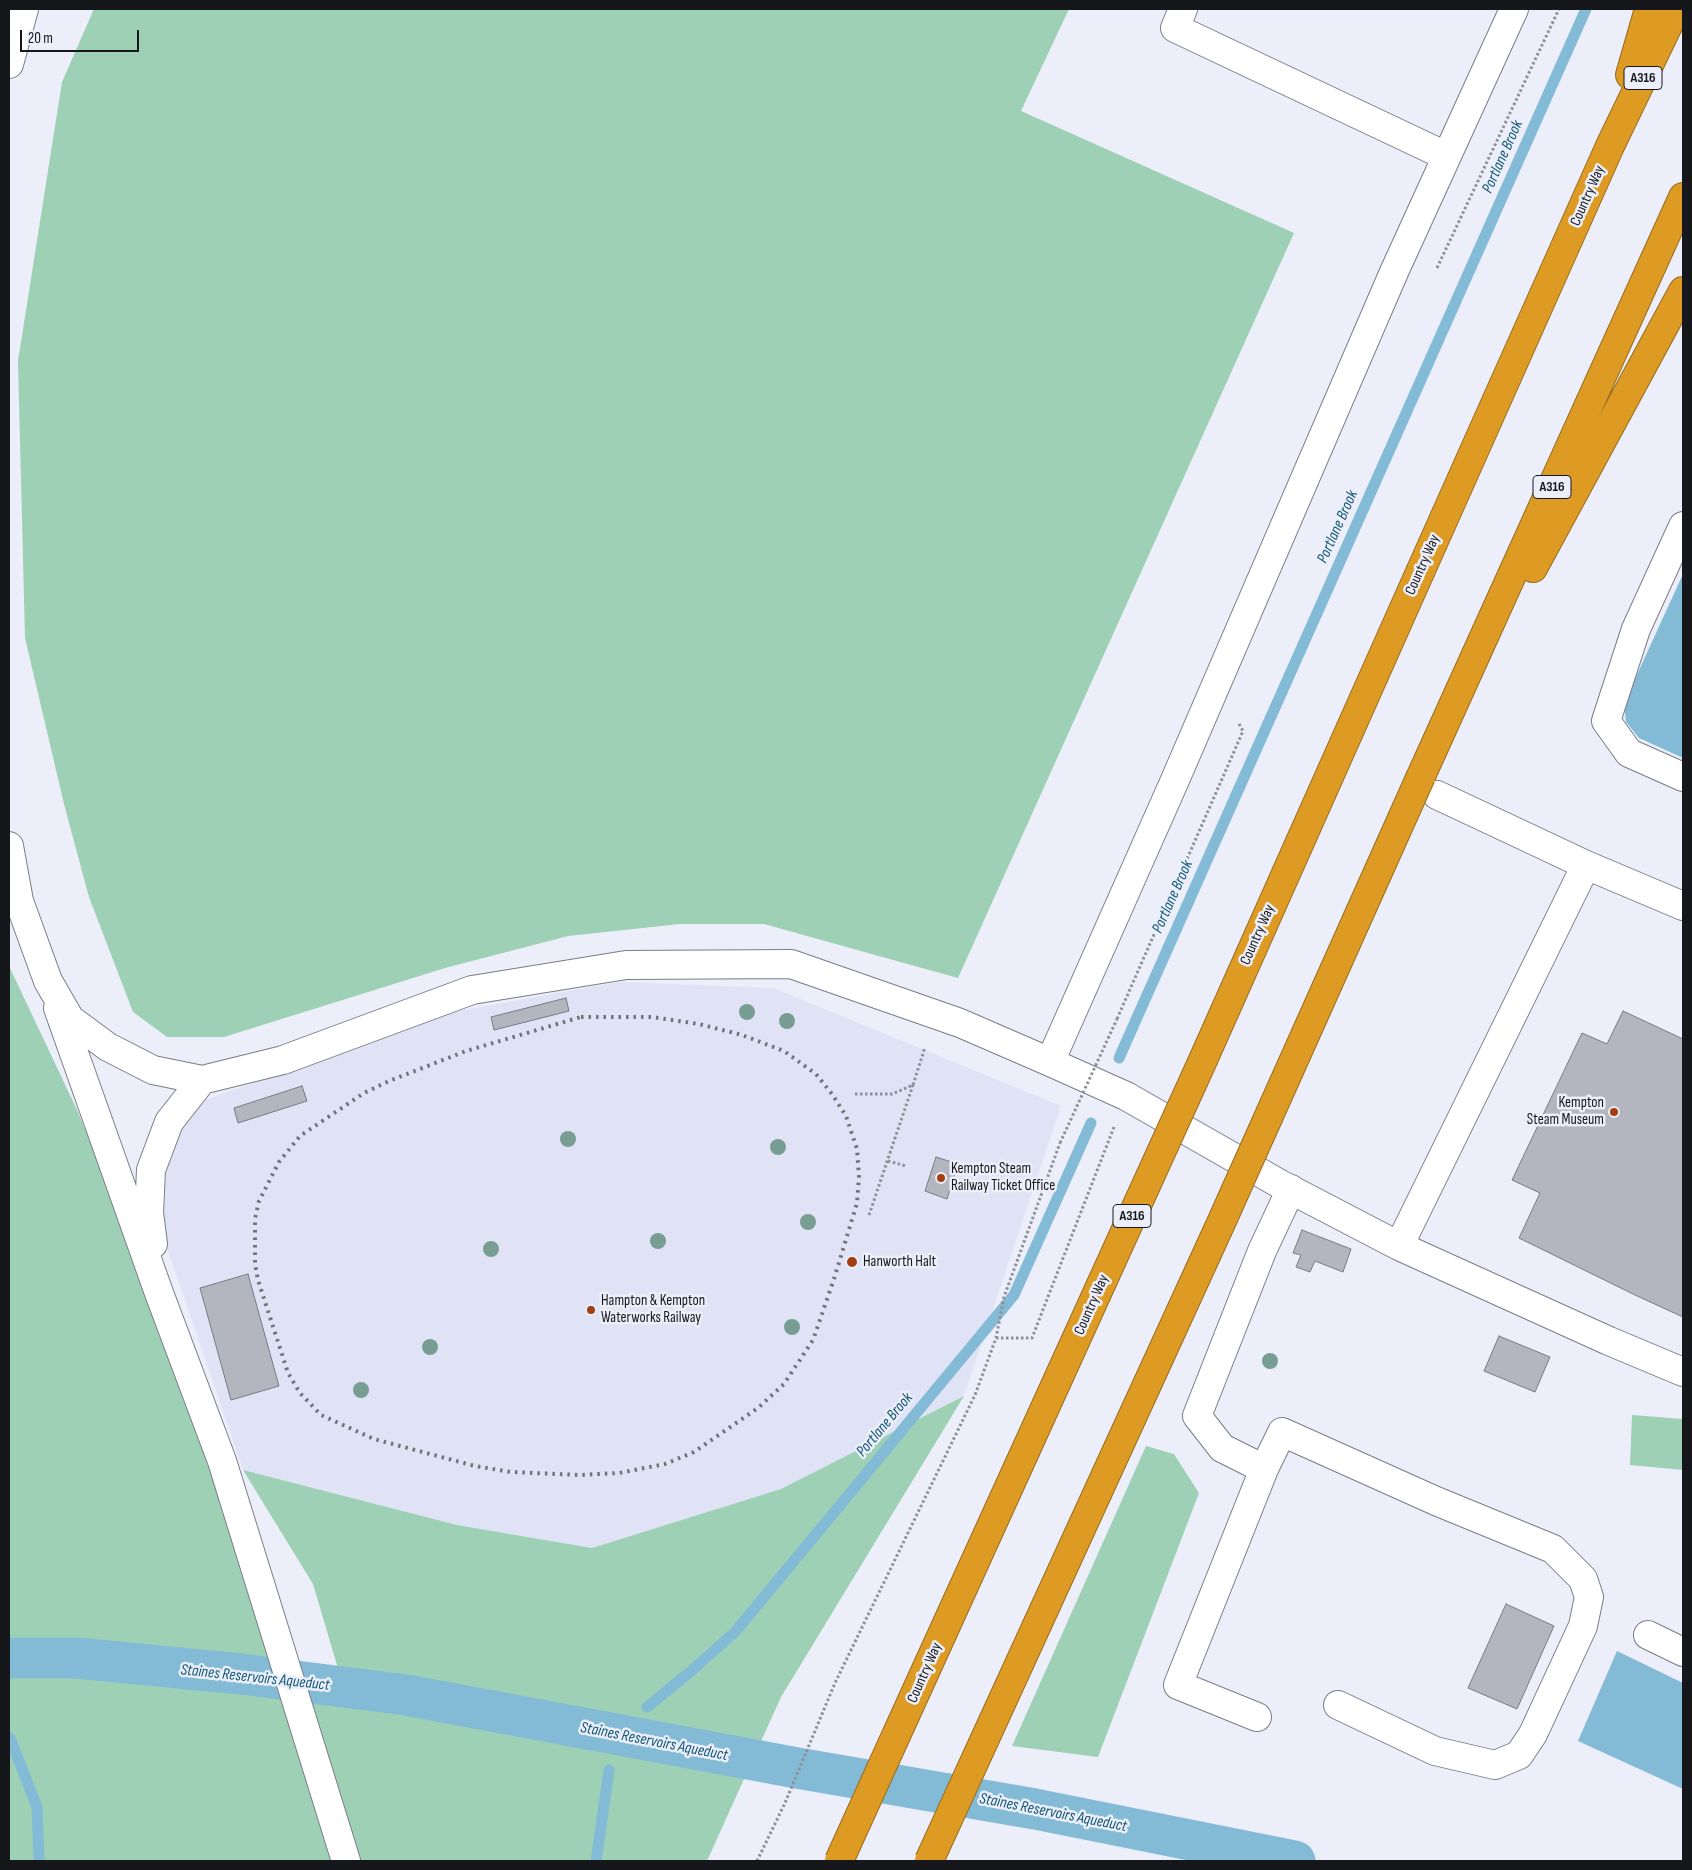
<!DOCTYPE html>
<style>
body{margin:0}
#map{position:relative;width:1692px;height:1870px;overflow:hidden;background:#eceef9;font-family:"Sofia Sans Condensed",sans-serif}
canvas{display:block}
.frame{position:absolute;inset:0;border:10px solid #16171a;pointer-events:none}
.scale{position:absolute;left:20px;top:30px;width:119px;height:22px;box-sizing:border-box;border:2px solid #16171a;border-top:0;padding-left:6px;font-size:15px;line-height:18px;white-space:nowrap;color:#16171a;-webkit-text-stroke:4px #eceef9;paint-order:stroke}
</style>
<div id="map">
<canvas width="1692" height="1870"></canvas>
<div class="frame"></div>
<div class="scale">20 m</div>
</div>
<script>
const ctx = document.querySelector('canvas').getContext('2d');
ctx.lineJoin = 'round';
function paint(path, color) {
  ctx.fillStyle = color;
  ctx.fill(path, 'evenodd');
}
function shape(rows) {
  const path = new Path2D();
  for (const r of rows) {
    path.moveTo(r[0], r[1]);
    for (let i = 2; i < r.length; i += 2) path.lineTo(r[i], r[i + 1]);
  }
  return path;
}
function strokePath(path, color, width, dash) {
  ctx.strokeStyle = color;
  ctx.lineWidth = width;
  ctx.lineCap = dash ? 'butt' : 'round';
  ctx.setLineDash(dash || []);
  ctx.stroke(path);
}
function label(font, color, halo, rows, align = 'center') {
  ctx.font = font + ' "Sofia Sans Condensed",sans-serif';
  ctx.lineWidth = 5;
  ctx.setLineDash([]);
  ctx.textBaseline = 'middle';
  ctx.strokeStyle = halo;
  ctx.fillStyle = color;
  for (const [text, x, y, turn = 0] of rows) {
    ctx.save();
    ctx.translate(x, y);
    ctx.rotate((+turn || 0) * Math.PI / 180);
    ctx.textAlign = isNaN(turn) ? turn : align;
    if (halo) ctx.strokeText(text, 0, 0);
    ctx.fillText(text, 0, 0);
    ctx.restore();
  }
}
paint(shape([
 [619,982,773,988,1061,1106,964,1396,781,1489,592,1548,457,1525,243,1470,159,1224,169,1151,199,1102,458,1011]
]), '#e0e3f5');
paint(shape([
 [94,9,1069,9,1021,111,1294,233,958,978,764,924,680,924,568,936,445,968,224,1037,167,1037,133,1012,89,897,64,804,25,638,18,361,62,82],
 [9,966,78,1112,222,1461,301,1694,347,1699,313,1584,243,1470,457,1525,592,1548,781,1489,964,1396,781,1697,707,1861,9,1861],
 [1632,1415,1683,1419,1683,1470,1630,1465],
 [1146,1446,1174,1454,1199,1493,1098,1757,1012,1746]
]), '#9dd0b5');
paint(shape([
 [1683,574,1683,758,1639,738,1626,722,1624,703],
 [1617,1651,1683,1683,1683,1789,1578,1741]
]), '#83bbd7');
strokePath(shape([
 [1119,1058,1586,9],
 [647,1707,690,1672,735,1632,1014,1295,1091,1123],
 [10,1738,37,1807,39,1861],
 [596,1861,609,1770]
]), '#83bbd7', 11);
strokePath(shape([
 [9,1658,76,1658,241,1674,406,1695,797,1768,1035,1809,1295,1861]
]), '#83bbd7', 41);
const building = shape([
 [566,998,569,1011,494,1030,491,1017,566,998],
 [1623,1011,1683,1039,1683,1317,1635,1295,1519,1238,1540,1193,1512,1180,1582,1033,1607,1044,1623,1011],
 [302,1086,307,1101,238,1123,234,1108,302,1086],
 [936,1157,958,1164,947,1199,925,1191,936,1157],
 [1302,1230,1351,1249,1343,1272,1315,1261,1310,1272,1296,1267,1301,1255,1293,1253,1302,1230],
 [248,1274,279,1386,231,1400,200,1288,248,1274],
 [1499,1336,1550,1357,1535,1392,1484,1371,1499,1336],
 [1506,1604,1554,1626,1517,1709,1468,1688,1506,1604]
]);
paint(building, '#b3b5bf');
strokePath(building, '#797b84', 1);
const minor = shape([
 [1183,9,1175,28,1446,156],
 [9,64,24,9],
 [1683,526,1636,629,1606,721,1629,753,1683,777],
 [1437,795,1586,865],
 [9,846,19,901,48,981,70,1019,108,1047,153,1070,202,1080,283,1060,472,990,626,965,791,964,960,1023,1050,1062,1126,1096,1280,1184,1399,1246,1609,1341,1683,1372],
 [58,1008,159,1293,222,1461,346,1861],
 [1050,1062,1175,780,1394,272,1514,9],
 [1291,1189,1262,1251,1197,1416,1222,1448,1264,1469,1282,1432,1436,1501,1553,1549,1583,1579,1589,1597,1583,1626,1533,1734,1519,1755,1495,1765,1435,1751,1338,1705],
 [153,1244,149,1213,151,1170,169,1122,202,1080],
 [1399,1246,1586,865,1683,906],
 [1648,1635,1683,1652],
 [1257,1717,1178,1685,1264,1469]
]);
const highway = shape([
 [1630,75,1649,9],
 [1533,568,1683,291],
 [1421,570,1610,146,1676,9],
 [1421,776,1683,197]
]);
strokePath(minor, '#7b7d87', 30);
strokePath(highway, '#986d20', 30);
strokePath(shape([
 [1437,268,1559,9],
 [1117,1019,1243,731,1238,722],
 [855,1094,892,1094,913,1085,925,1047],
 [888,1161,906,1166],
 [869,1215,913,1085],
 [996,1338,1032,1338,1114,1127],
 [757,1861,785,1803,835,1683,975,1395,996,1338,1004,1297,1060,1143]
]), '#8e8f97', 3, [2.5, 2.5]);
strokePath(minor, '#fff', 28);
strokePath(highway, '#de9b23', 28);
strokePath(shape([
 [581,1017,652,1017,699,1024,742,1035,784,1051,816,1074,832,1094,846,1116,857,1149,859,1177,857,1203,834,1279,813,1340,784,1384,758,1408,694,1452,665,1464,619,1473,580,1475,511,1472,475,1466,374,1439,321,1415,300,1393,288,1373,258,1280,255,1264,255,1219,259,1201,279,1162,300,1136,364,1093,389,1081,466,1051,581,1017]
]), '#72737a', 4, [2.5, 5]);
const highwayBridge = shape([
 [839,1861,1203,1060,1421,570],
 [929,1861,1221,1223,1421,776]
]);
strokePath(highwayBridge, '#986d20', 30, []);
strokePath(shape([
 [1060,1143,1117,1019]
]), '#8e8f97', 3, [2.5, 2.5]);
strokePath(highwayBridge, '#de9b23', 28);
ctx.fillStyle = '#789d92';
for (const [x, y] of [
 [747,1012],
 [787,1021],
 [568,1139],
 [778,1147],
 [808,1222],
 [658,1241],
 [491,1249],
 [792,1327],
 [430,1347],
 [1270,1361],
 [361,1390]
]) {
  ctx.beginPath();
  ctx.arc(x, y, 8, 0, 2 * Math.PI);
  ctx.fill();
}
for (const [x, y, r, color] of [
 [1614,1112,5,"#a33e12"],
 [941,1178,5,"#a33e12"],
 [852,1262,6,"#a33e12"],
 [591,1310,5,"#a33e12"]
]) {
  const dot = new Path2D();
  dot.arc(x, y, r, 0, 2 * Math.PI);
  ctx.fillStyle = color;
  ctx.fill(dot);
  strokePath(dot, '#eceef9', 2);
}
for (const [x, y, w] of [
 [1643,78,38],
 [1552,487,38],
 [1132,1216,38]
]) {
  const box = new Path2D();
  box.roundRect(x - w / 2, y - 11.5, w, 23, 4);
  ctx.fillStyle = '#eceef9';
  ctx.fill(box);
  strokePath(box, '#16171a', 1);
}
label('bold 14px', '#16171a', null, [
 ["A316",1643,78],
 ["A316",1552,487],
 ["A316",1132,1216]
]);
label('15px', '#16171a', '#eceef9', [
 ["Country Way",1588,196,-66],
 ["Country Way",1423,565,-66],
 ["Country Way",1258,935,-66],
 ["Country Way",1092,1305,-66],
 ["Country Way",925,1673,-66]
]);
label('15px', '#16171a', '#eceef9', [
 ["Kempton",1604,1103,"right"],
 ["Steam Museum",1604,1120,"right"],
 ["Kempton Steam",951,1169],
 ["Railway Ticket Office",951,1186],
 ["Hanworth Halt",863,1262],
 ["Hampton & Kempton",601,1301],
 ["Waterworks Railway",601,1318]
], 'left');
label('italic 16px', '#105874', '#eceef9', [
 ["Portlane Brook",1503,157,-66],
 ["Portlane Brook",1338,527,-66],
 ["Portlane Brook",1173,897,-66],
 ["Portlane Brook",885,1425,-50],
 ["Staines Reservoirs Aqueduct",255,1678,6],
 ["Staines Reservoirs Aqueduct",654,1742,11],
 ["Staines Reservoirs Aqueduct",1053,1813,11]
]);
</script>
